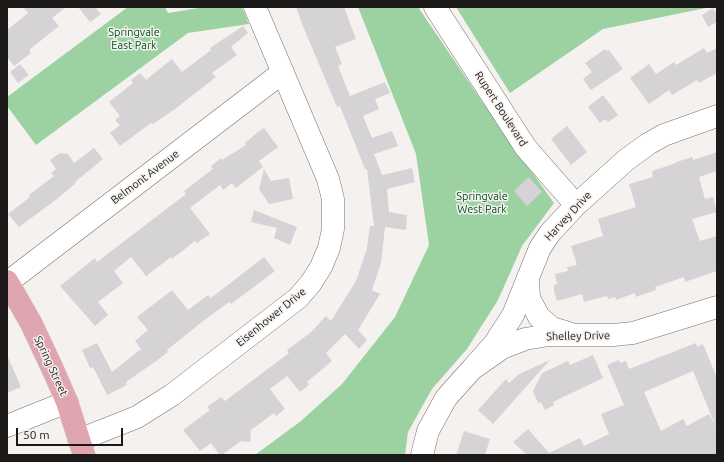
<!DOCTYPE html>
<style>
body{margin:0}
#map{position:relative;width:724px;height:462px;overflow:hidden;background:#f5f1ee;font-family:Ubuntu,sans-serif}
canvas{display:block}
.frame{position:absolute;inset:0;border:8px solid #1b1a19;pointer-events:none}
.scale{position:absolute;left:16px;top:428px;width:107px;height:18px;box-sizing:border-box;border:2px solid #1b1a19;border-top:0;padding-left:5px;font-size:12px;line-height:14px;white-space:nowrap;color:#1b1a19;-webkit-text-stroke:3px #f5f1ee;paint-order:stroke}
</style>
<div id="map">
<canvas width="724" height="462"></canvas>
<div class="frame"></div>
<div class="scale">50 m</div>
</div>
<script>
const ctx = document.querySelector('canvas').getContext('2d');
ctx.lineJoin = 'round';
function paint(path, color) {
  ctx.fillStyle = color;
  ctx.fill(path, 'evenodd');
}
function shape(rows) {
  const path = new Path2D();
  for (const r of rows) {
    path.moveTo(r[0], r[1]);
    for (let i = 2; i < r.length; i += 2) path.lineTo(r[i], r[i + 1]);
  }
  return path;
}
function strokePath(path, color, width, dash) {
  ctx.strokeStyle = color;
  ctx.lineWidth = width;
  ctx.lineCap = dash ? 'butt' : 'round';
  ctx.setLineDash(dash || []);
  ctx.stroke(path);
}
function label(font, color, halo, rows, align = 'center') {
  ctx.font = font + ' Ubuntu,sans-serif';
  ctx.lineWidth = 3;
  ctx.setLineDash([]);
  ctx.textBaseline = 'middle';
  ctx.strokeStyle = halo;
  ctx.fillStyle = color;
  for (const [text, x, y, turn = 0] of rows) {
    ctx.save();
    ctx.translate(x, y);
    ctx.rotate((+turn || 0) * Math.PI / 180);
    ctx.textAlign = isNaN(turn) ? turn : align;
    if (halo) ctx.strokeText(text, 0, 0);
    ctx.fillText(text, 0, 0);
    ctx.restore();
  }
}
paint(shape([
 [128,7,165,7,168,13,205,7,242,7,249,24,188,33,36,145,7,106,7,97],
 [358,7,418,7,483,103,554,203,522,246,498,300,467,349,432,389,408,432,405,455,255,455,301,421,342,384,395,317,429,245,416,154],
 [456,7,711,7,603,29,510,93]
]), '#9cd2a2');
paint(shape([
 [23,7,66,7,52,18,59,26,29,50,31,53,14,66,7,57,7,30,28,13],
 [78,7,95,7,101,14,90,22],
 [296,7,344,7,356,39,335,47,342,64,338,66,350,96,385,82,390,93,375,99,379,109,363,116,372,138,392,131,398,146,374,154,382,175,412,168,415,182,387,189,389,212,407,215,406,230,385,227,381,263,372,290,380,294,358,330,367,340,359,349,345,334,326,353,332,361,307,382,309,385,300,392,287,376,270,389,285,409,276,416,274,413,251,430,250,442,241,441,222,455,220,455,211,443,200,451,183,430,210,410,207,407,221,397,225,401,289,353,287,350,310,333,326,316,331,321,356,281,367,248,370,226,374,226,367,169,365,169,340,106,337,107,302,24],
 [713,8,717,15,717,22,708,27,702,15],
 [243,26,248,33,231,47,237,55,212,73,216,77,175,109,153,124,151,123,120,146,110,133,120,125,115,120,120,116,109,102,133,83,131,80,140,73,146,80,172,59,182,72,211,50,210,48],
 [704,48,707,53,717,48,717,73,699,83,697,80,672,95,669,90,649,104,630,78,649,64,656,74,674,62,676,65],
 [605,49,606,51,609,50,623,69,591,90,583,79,592,72,585,63],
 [20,64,29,75,18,83,10,72],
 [603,95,618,115,608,122,605,119,600,123,588,107],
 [567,126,587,152,571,165,551,139],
 [264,128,278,147,259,161,263,167,236,188,232,183,223,190,220,185,190,208,210,234,197,243,195,241,172,259,171,257,146,276,131,257,114,271,123,283,98,302,108,315,95,326,60,286,95,258,97,262,186,194,184,191,213,169,211,166,221,158,222,160,246,145,245,143,259,131],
 [94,148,103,159,75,182,76,183,57,199,19,227,8,214,30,197,29,195,54,176,51,173,56,169,50,160,60,153,68,154,74,163],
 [717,152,717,171,699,177,705,199,713,197,717,212,692,219,700,241,717,236,717,271,685,282,684,277,655,287,656,290,636,297,635,293,616,300,615,297,608,299,607,296,584,302,582,294,557,301,554,291,554,285,557,284,555,274,568,271,567,267,577,265,571,246,603,236,598,219,636,207,629,184,653,177,652,171,676,163,676,162,693,157,693,160],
 [264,169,271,181,289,178,293,199,269,204,259,189],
 [529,177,542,192,527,206,514,191],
 [254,210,297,227,290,245,274,238,277,228,251,222],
 [264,257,275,271,231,304,229,302,203,321,167,350,168,352,159,359,126,382,127,385,107,395,93,367,90,368,82,350,97,343,112,372,141,349,135,341,148,330,137,317,172,290,188,310,208,295,211,298],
 [696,343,697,347,703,344,717,378,717,455,527,455,513,442,528,429,549,453,580,438,584,446,609,434,601,414,624,405,607,365,619,360,620,363,626,361,629,369],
 [693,371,716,427,709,414,687,426,683,419,661,431,644,392],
 [7,355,21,387,7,393],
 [593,355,603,378,553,402,554,405,545,410,541,402,538,403,533,391,542,373,568,361,570,365],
 [550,360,493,424,478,410,506,379,509,383,519,374],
 [464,431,490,439,485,455,456,455]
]), '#d6d3d6');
const minor = shape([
 [435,7,526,148,576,205],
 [528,279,529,298,539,317,552,328,569,333],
 [8,282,283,72],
 [472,369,495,343,513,315,540,248,550,233,576,205,626,160,648,144,664,135,717,116],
 [7,426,67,402],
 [79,440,137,417,172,395,298,298,311,283,321,267,329,248,333,229,333,199,328,179,255,7],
 [422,455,428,431,446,398,472,369,502,348,525,339,549,335,613,335,633,333,717,307]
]);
const major = shape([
 [7,281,31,323,54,372,67,402,84,455]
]);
strokePath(minor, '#74716f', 23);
strokePath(major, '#cdcdcc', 23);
strokePath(minor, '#fff', 22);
strokePath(major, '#dfa6af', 22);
label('11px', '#01501b', '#f5f1ee', [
 ["Springvale",134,32],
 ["East Park",134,45],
 ["Springvale",482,196],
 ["West Park",482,209]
]);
label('11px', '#1b1a19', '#f5f1ee', [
 ["Rupert Boulevard",501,109,57],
 ["Belmont Avenue",145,177,-37],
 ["Harvey Drive",568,216,-47],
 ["Eisenhower Drive",271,317,-39],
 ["Shelley Drive",578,336,-1],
 ["Spring Street",51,366,65]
]);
</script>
